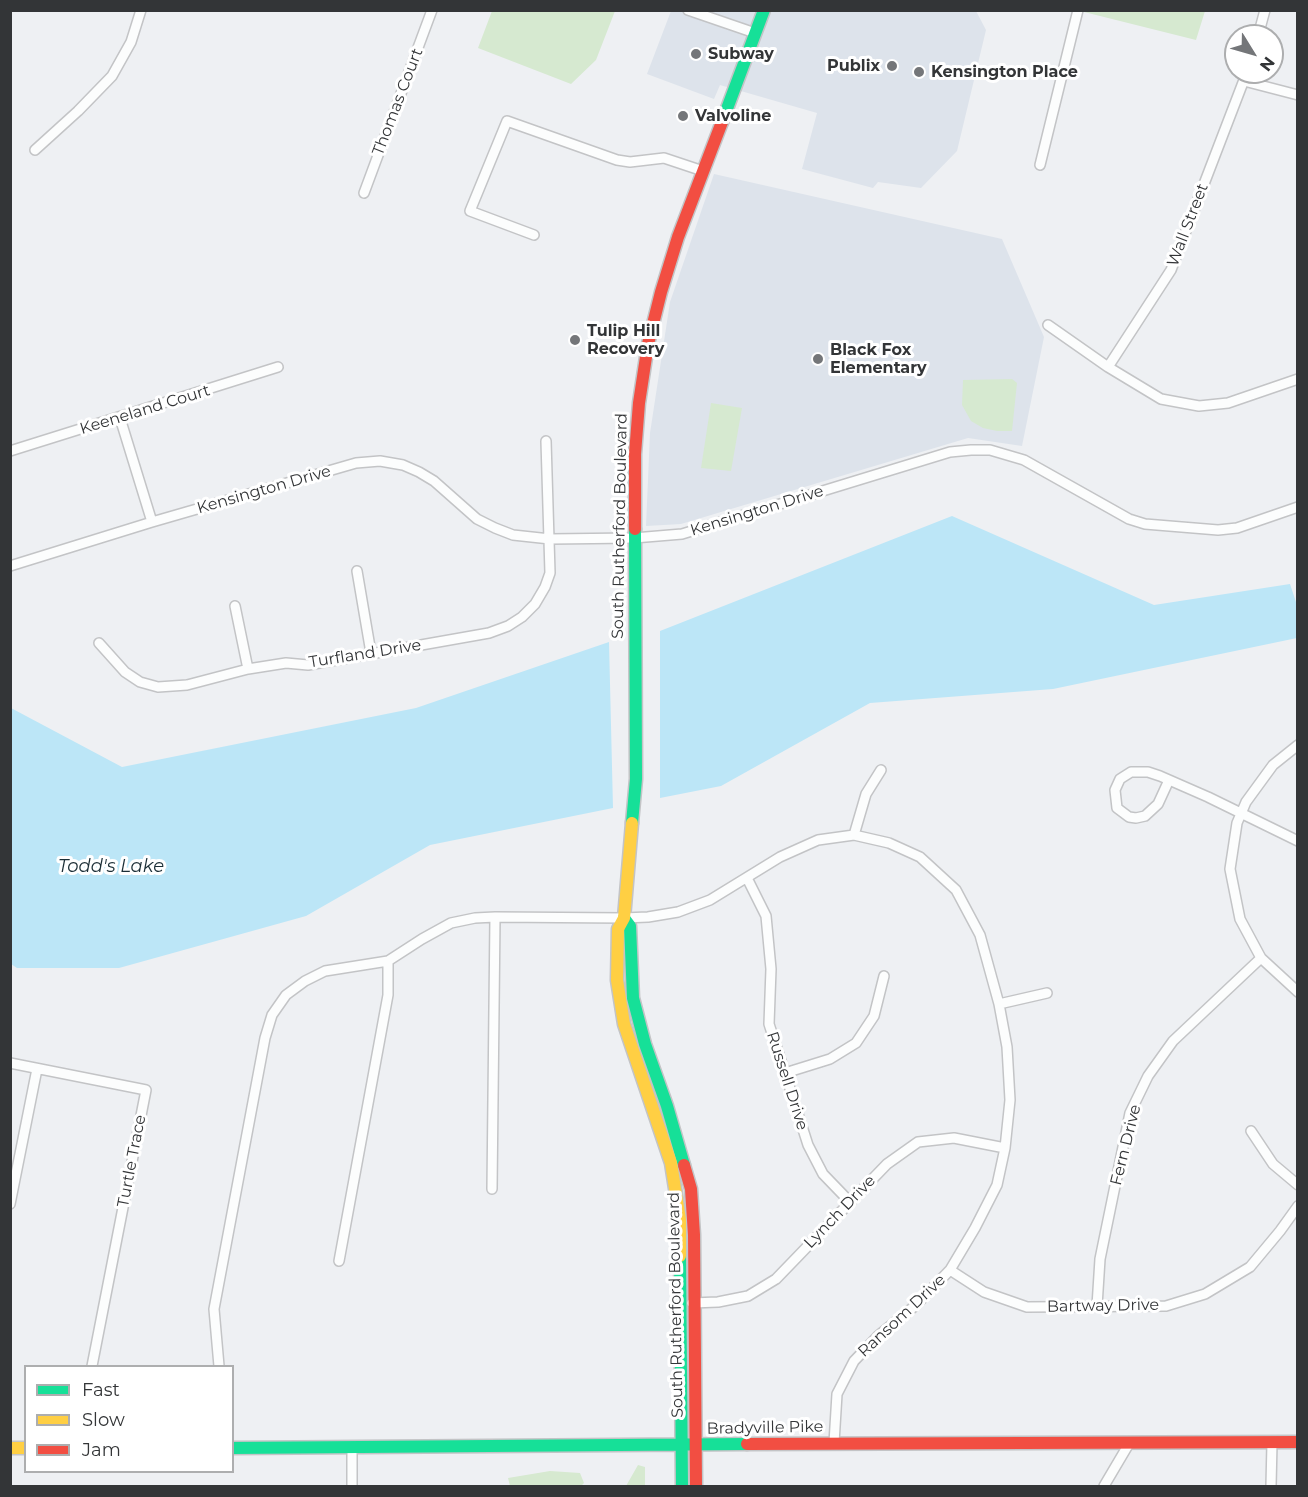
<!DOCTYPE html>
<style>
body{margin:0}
#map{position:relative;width:1308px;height:1497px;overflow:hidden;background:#eef0f3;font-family:Montserrat,sans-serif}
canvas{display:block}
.frame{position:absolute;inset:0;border:12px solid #333537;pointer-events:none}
.legend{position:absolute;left:24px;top:1365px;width:210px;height:108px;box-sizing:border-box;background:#fff;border:2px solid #adaeaf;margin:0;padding:8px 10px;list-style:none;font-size:18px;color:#333537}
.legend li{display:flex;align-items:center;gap:12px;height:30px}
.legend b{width:30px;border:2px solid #adaeaf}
.north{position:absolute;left:1224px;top:24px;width:60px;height:60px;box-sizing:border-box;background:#fff;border:2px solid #adaeaf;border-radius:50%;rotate:127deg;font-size:16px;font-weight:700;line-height:24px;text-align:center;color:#333537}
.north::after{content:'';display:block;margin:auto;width:21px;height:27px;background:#747679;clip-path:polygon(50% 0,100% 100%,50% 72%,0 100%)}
</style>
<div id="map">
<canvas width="1308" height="1497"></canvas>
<div class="frame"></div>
<ul class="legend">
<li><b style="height:8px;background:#16e098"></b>Fast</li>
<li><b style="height:8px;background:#ffcf43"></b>Slow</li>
<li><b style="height:8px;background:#f24e42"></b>Jam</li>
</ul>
<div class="north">N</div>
</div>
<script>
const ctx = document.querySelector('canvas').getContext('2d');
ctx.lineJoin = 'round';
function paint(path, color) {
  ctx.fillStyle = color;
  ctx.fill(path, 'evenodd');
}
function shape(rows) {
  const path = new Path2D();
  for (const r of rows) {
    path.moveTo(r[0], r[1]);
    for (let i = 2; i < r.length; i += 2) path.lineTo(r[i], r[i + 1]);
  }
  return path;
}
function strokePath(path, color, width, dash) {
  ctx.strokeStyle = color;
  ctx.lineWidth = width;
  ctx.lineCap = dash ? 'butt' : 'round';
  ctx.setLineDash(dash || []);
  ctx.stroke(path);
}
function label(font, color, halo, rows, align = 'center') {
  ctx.font = font + ' Montserrat,sans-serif';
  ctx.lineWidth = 6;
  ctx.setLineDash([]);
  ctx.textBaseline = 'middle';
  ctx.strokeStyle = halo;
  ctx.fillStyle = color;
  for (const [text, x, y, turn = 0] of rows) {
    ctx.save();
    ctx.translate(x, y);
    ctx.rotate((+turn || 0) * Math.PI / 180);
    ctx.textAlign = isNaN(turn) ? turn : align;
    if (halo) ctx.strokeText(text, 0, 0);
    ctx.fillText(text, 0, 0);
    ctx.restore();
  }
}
paint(shape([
 [671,11,976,11,986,30,957,151,921,188,878,182,873,188,802,169,817,113,720,85,714,99,647,74],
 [714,174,1002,239,1044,337,1022,446,968,438,681,524,646,526,650,433,670,302]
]), '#dde3eb');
paint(shape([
 [1085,10,1205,10,1205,11,1196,40,1084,12],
 [492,11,492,10,615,11,596,60,571,84,478,48],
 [1012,379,1017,383,1012,431,997,431,983,428,971,421,962,405,963,380],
 [711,403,742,408,731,471,701,468],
 [638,1465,645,1467,645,1486,626,1486],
 [550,1471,580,1473,584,1483,581,1486,510,1486,508,1478]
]), '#d6e9d0');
paint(shape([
 [952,516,1154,605,1290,584,1297,605,1297,638,1053,689,870,703,721,786,660,798,660,631],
 [609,642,613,808,430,845,306,916,119,968,17,968,11,964,11,708,122,767,416,708]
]), '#bce6f7');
const street = shape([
 [688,10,755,33],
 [1258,36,1265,10],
 [1244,81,1298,95],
 [35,150,78,111,112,76,131,42,141,10],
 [1040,165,1078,10],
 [364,193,432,10],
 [534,235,470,211,507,121,617,160,630,162,664,158,703,171],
 [1048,325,1108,367,1161,399,1199,406,1228,403,1298,379],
 [1108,367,1171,270,1247,72],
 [120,418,152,522],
 [10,451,278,367],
 [10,566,152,522,356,463,380,461,403,465,419,472,434,481,477,519,495,528,513,535,550,539,634,538,682,534,950,452,971,450,990,450,1024,460,1129,519,1145,524,1218,530,1237,528,1298,507],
 [357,571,371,653],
 [235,606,248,669],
 [99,643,125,672,140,682,158,687,187,685,248,669,286,663,308,665,489,633,508,626,522,617,535,604,545,587,550,573,546,441],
 [1298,745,1273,765,1246,802,1237,823,1230,869,1240,919,1261,958,1298,992],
 [1169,780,1158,804,1145,816,1136,818,1129,817,1117,808,1115,790,1120,779,1131,772,1148,772,1160,776,1208,797,1298,841],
 [854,835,866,794,881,770],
 [747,878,766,916,771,969,769,1024,785,1073,808,1145,823,1174,850,1202],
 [495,917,624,918,648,917,678,912,710,900,780,857,818,840,854,835,889,843,920,857,956,890,980,935,999,1004,1007,1047,1010,1100,1005,1148,997,1185,975,1228,950,1270,916,1305,878,1336,854,1361,837,1394,834,1443],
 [388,961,422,939,451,923,475,918,495,917,492,1189],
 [999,1004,1047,993],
 [10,1063,146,1090,92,1366],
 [785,1073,830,1059,856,1043,874,1016,884,976],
 [1251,1131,1273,1164,1298,1185],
 [10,1204,37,1069],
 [950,1270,984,1292,1027,1307,1166,1306,1205,1294,1250,1267,1280,1231,1298,1206],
 [692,1303,718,1302,748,1296,776,1279,887,1164,918,1142,954,1138,1005,1148],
 [1097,1306,1100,1259,1130,1113,1148,1076,1173,1041,1261,958],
 [219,1366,214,1309,265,1038,272,1015,286,995,305,981,325,971,388,961,388,995,339,1261],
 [352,1448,352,1486],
 [1104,1486,1130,1442],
 [1271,1486,1272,1443]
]);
const fast = shape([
 [722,122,764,10],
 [632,823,636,779,635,529],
 [624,918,630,926,633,998,645,1044,667,1106,684,1165],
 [680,1256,682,1486],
 [232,1448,747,1444]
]);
const slow = shape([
 [632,823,624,918,618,929,617,980,624,1024,671,1163,680,1220,680,1256],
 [10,1448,26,1448]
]);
const jam = shape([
 [635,529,635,454,639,403,648,344,661,292,678,237,722,122],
 [684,1165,691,1189,694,1235,696,1486],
 [747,1444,1298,1442]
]);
strokePath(street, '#c3c4c6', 12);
strokePath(fast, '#c3c4c6', 15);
strokePath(slow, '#c3c4c6', 15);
strokePath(jam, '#c3c4c6', 15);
strokePath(street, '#fcfdfd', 9);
strokePath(fast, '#16e098', 12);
strokePath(slow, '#ffcf43', 12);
strokePath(jam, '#f24e42', 12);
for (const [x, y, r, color] of [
 [696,54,6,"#747679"],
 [892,66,6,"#747679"],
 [919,72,6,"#747679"],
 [683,116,6,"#747679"],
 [575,340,6,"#747679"],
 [818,359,6,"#747679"]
]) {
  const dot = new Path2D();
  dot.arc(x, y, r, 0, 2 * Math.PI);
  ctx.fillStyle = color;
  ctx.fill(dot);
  strokePath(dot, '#fff', 2);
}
label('bold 16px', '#333537', '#fff', [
 ["Subway",708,54],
 ["Publix",880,66,"right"],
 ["Kensington Place",931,72],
 ["Valvoline",695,116],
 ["Tulip Hill",587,331],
 ["Recovery",587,349],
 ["Black Fox",830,350],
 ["Elementary",830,368]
], 'left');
label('16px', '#333537', '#fff', [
 ["Thomas Court",398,102,-69],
 ["Wall Street",1188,225,-69],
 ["Keeneland Court",145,410,-17],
 ["Kensington Drive",264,490,-16],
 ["Kensington Drive",757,511,-17],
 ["South Rutherford Boulevard",620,526,-89],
 ["Turfland Drive",365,654,-9],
 ["Russell Drive",787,1081,72],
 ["Fern Drive",1126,1145,-76],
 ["Turtle Trace",132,1161,-79],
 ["Lynch Drive",840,1212,-46],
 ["South Rutherford Boulevard",676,1305,-91],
 ["Bartway Drive",1103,1306,-1],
 ["Ransom Drive",902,1316,-43],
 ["Bradyville Pike",765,1428,-1]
]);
label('italic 18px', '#1b2e36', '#fff', [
 ["Todd's Lake",111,867]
]);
</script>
